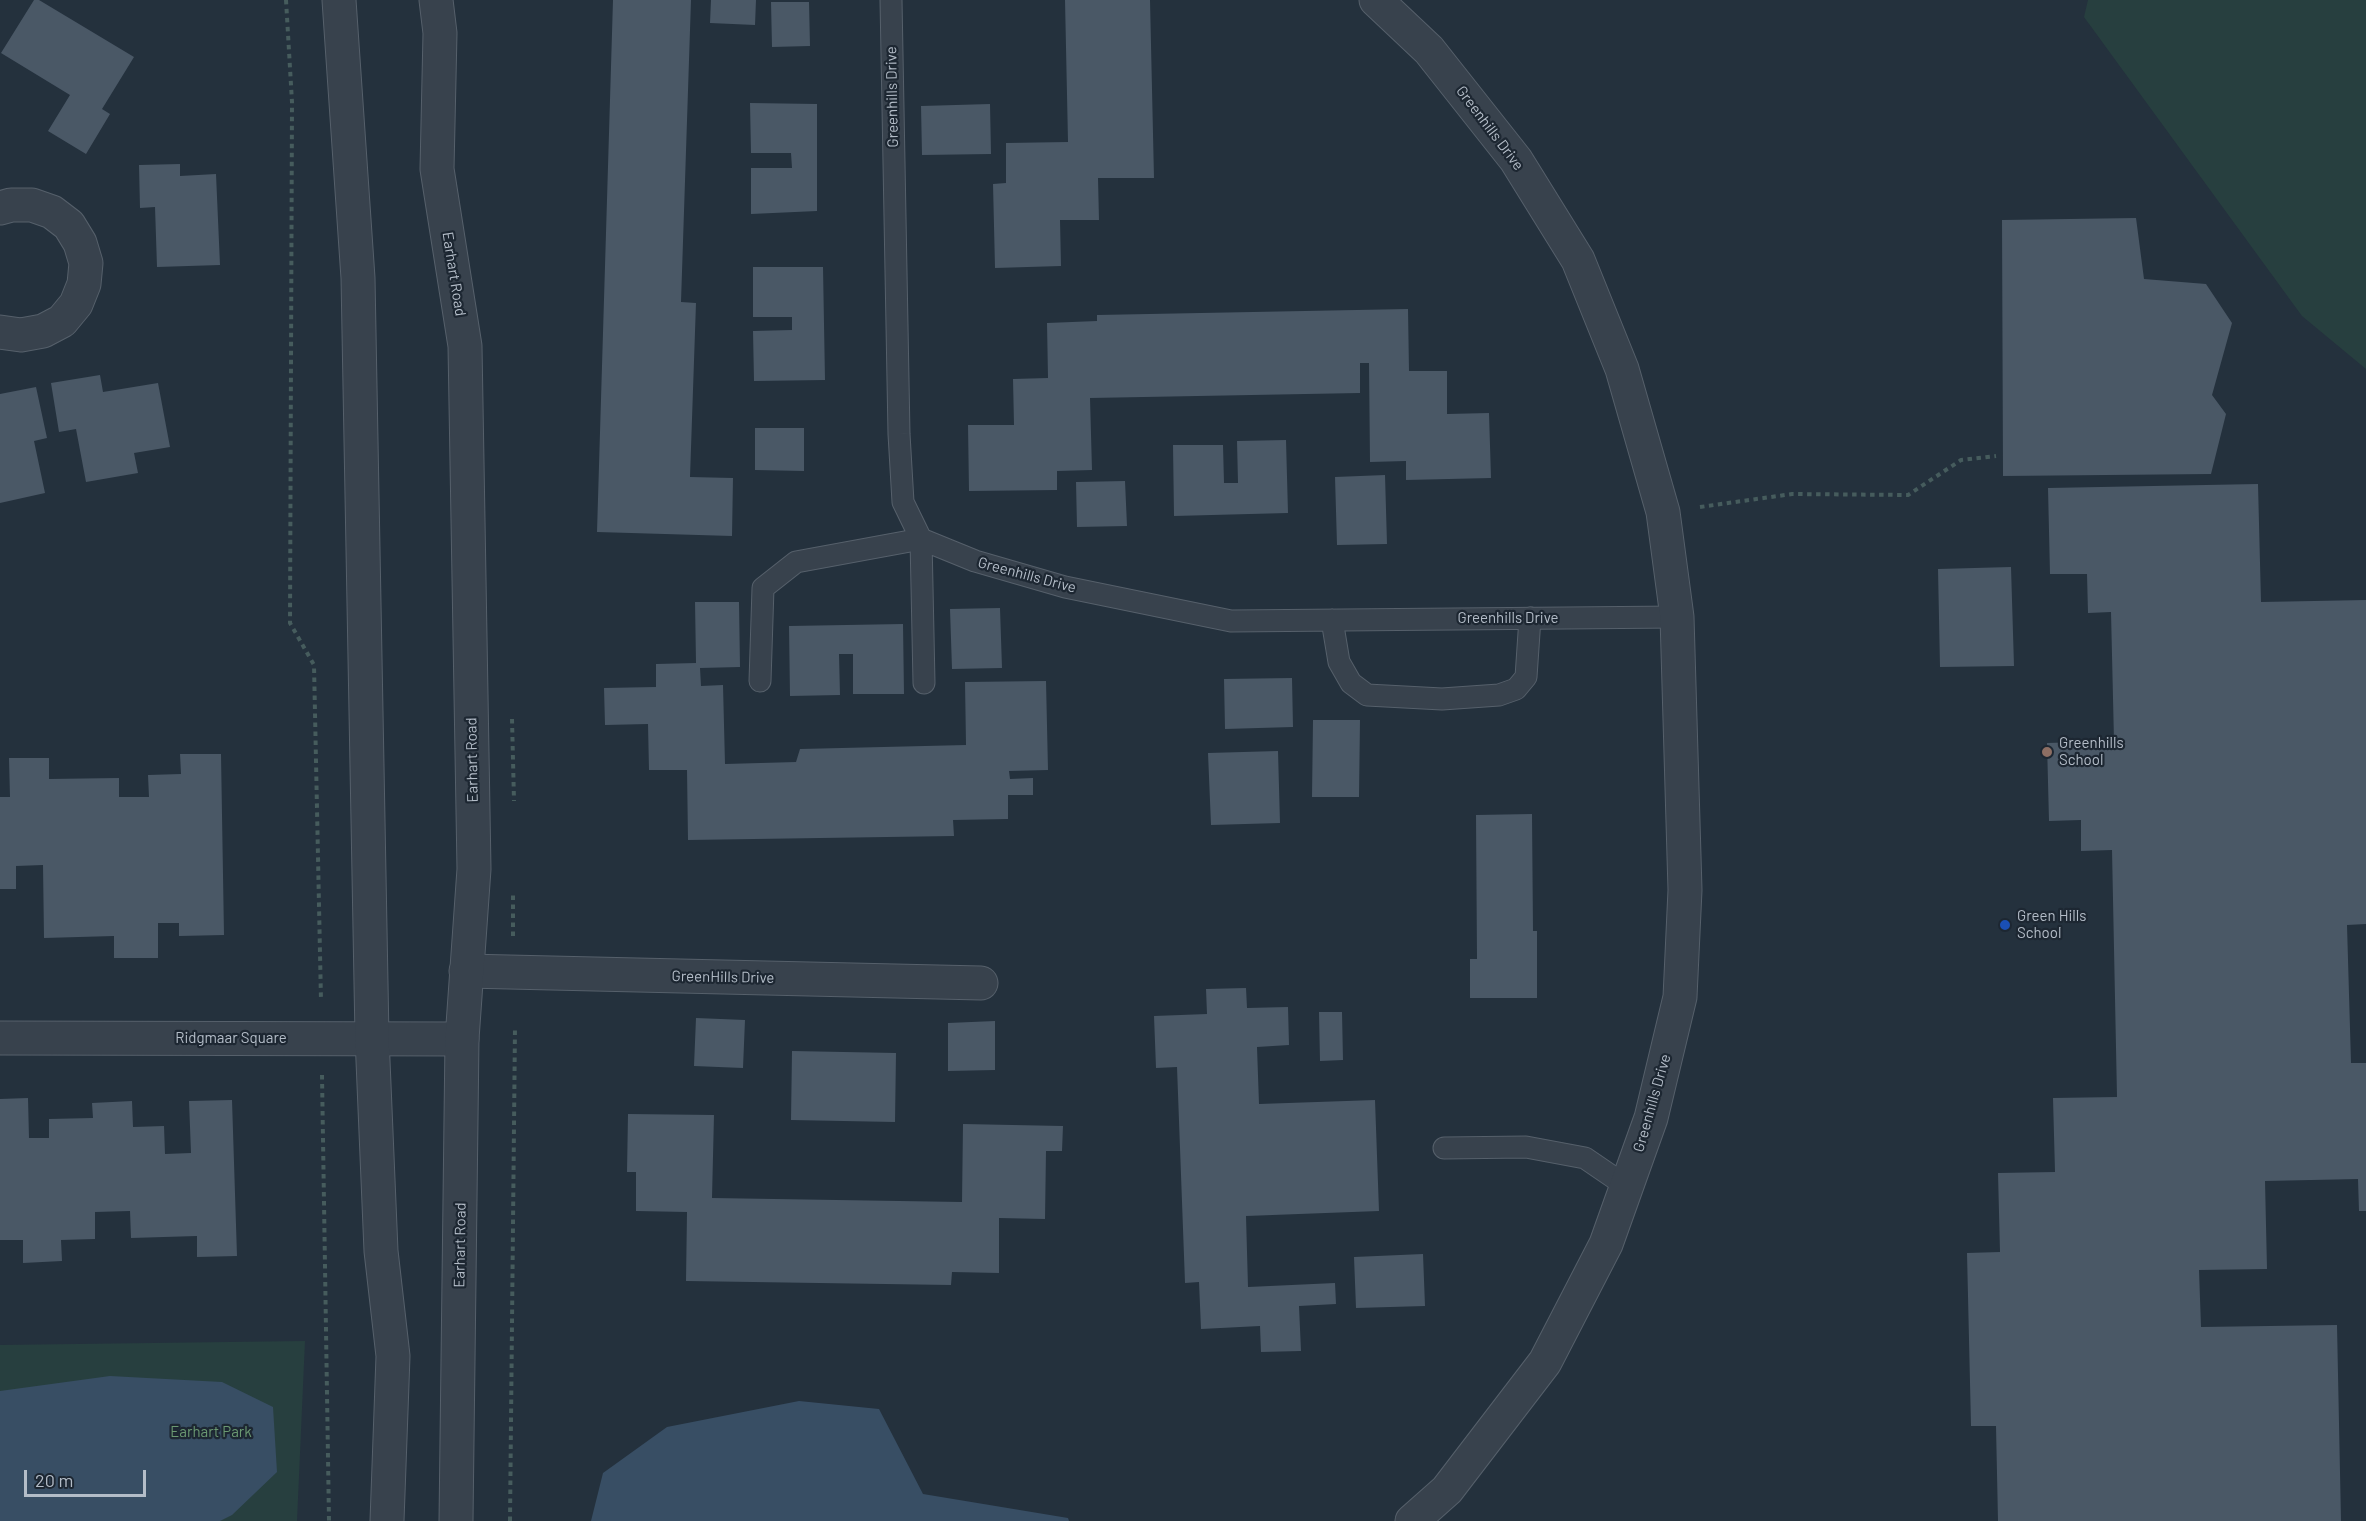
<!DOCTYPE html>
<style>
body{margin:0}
#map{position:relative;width:2366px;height:1521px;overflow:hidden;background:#24313d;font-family:Barlow,sans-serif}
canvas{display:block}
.scale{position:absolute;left:24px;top:1470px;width:122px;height:27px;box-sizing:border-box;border:3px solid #b4bdc8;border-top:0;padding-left:8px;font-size:18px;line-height:21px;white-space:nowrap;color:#b4bdc8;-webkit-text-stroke:4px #1d2732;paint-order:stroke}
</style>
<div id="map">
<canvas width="2366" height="1521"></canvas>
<div class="scale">20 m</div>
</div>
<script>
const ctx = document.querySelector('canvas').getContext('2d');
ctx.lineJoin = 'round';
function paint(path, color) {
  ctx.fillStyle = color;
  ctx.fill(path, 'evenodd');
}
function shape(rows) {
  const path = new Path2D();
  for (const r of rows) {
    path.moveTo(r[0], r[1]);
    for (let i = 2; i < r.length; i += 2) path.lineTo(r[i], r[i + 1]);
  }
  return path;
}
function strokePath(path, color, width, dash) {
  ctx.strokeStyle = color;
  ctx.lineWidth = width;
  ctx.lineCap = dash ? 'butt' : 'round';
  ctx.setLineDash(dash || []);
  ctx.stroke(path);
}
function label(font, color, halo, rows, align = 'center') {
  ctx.font = font + ' Barlow,sans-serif';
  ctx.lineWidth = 4.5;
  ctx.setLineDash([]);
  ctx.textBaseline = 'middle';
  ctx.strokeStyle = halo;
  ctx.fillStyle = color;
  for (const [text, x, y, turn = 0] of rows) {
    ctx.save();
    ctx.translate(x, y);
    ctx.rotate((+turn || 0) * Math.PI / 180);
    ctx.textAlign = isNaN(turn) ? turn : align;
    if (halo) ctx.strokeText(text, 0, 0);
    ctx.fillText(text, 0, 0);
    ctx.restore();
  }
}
paint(shape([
 [2088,0,2366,0,2366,369,2302,316,2084,17],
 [305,1341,297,1521,0,1521,0,1345]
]), '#273f3f');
paint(shape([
 [110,1376,222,1382,273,1407,277,1472,232,1515,220,1521,0,1521,0,1391],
 [799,1401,879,1409,923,1494,1068,1518,1069,1521,591,1521,603,1473,667,1427]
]), '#384e64');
paint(shape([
 [34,0,39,0,134,57,102,109,110,114,86,154,48,131,70,95,1,53],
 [613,0,691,0,681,302,696,303,690,477,733,478,732,536,597,532],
 [711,0,756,0,755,25,710,23],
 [1065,0,1150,0,1154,178,1098,178,1099,220,1060,220,1061,266,995,268,993,184,1006,183,1006,143,1068,142],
 [771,2,809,2,810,46,772,47],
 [750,103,817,104,817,211,751,214,751,168,792,168,791,153,751,153],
 [990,104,991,154,922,155,921,106],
 [180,164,180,176,216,174,220,265,157,267,155,207,140,208,139,165],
 [2136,218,2144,279,2206,284,2232,323,2212,395,2226,414,2211,474,2003,476,2002,220],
 [753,267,823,267,825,380,754,381,753,331,792,330,792,317,753,317],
 [1408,309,1409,371,1447,371,1447,414,1489,413,1491,478,1406,480,1406,461,1370,462,1369,363,1360,363,1360,393,1090,398,1092,470,1057,471,1057,490,969,491,968,425,1014,425,1013,379,1048,378,1047,323,1097,321,1097,315],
 [100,375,103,392,158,383,170,447,134,453,138,473,86,482,76,429,59,432,51,383],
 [36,387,47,438,34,441,45,493,0,503,0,394],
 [755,428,804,428,804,471,755,470],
 [1286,440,1288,513,1174,516,1173,445,1223,445,1224,483,1238,483,1237,441],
 [1385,475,1387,544,1337,545,1335,477],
 [1125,481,1127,526,1077,527,1076,482],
 [2258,484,2261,602,2366,600,2366,924,2347,925,2351,1063,2366,1063,2366,1211,2359,1211,2358,1179,2265,1181,2267,1269,2199,1270,2201,1327,2337,1325,2341,1521,1998,1521,1996,1426,1971,1426,1967,1253,2000,1252,1998,1173,2055,1172,2053,1098,2117,1097,2112,850,2081,851,2081,820,2049,821,2047,743,2114,741,2111,612,2088,613,2087,574,2050,574,2048,488],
 [2011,567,2014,666,1940,667,1938,569],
 [695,602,739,602,740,667,700,668,701,686,723,685,725,764,796,762,800,749,966,745,965,682,1046,681,1048,770,1009,771,1010,779,1033,778,1033,795,1008,795,1008,819,953,820,954,836,688,840,687,770,649,770,648,724,605,725,604,688,656,687,656,664,696,663],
 [1000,608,1002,668,952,669,950,609],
 [903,624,904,694,853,694,853,654,839,654,840,695,790,696,789,626],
 [1292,678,1293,727,1225,729,1224,679],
 [1313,720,1360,720,1359,797,1312,797],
 [1278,751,1280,823,1211,825,1208,753],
 [180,754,221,754,224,935,179,936,179,923,158,923,158,958,114,958,114,936,44,938,43,865,16,866,16,889,0,889,0,797,10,797,9,758,49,758,49,779,119,778,119,797,149,797,148,775,181,774],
 [1532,814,1533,931,1537,931,1537,998,1470,998,1470,959,1477,959,1476,815],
 [1246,988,1247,1008,1288,1007,1289,1045,1257,1047,1259,1104,1375,1100,1379,1211,1246,1216,1248,1287,1335,1283,1336,1304,1299,1306,1301,1351,1261,1352,1260,1326,1201,1329,1199,1282,1185,1283,1177,1067,1156,1068,1154,1016,1207,1014,1206,989],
 [1319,1012,1342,1012,1343,1060,1320,1061],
 [696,1018,745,1020,743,1068,694,1066],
 [995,1021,995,1070,948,1071,948,1023],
 [792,1051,896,1053,895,1122,791,1120],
 [28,1098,29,1138,49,1138,49,1119,93,1118,92,1103,132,1101,133,1127,164,1126,165,1154,191,1153,189,1101,232,1100,237,1256,197,1257,197,1236,131,1238,130,1211,95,1212,95,1239,61,1240,62,1261,23,1263,23,1240,0,1240,0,1099],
 [628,1114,714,1115,712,1198,962,1202,963,1124,1063,1126,1062,1151,1046,1151,1045,1219,999,1218,999,1273,952,1272,951,1285,686,1281,687,1212,636,1211,636,1172,627,1172],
 [1423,1254,1425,1306,1356,1308,1354,1257]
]), '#4a5866');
const service = shape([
 [891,0,899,434,903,502,921,539,975,561,1065,587,1231,621,1677,617],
 [1332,620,1339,662,1351,683,1367,695,1442,699,1499,695,1516,689,1526,677,1530,618],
 [760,681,763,588,796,562,921,539,924,683],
 [1444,1148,1526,1147,1585,1158,1626,1186]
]);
const minor = shape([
 [1376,0,1429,50,1516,160,1578,260,1622,369,1663,512,1677,617,1685,890,1680,997,1651,1118,1606,1244,1545,1362,1447,1490,1412,1521],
 [0,208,11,205,32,205,52,212,69,225,80,243,86,263,84,284,76,304,62,321,43,331,21,335,0,332],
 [466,971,981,983],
 [0,1038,462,1039]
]);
const tertiary = shape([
 [339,0,358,278,372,1037,381,1251,393,1356,387,1521],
 [436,0,440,33,437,169,465,346,474,869,462,1039,456,1521]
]);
strokePath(service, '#56606b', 23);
strokePath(minor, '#56606b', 35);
strokePath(tertiary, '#56606b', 35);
strokePath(shape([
 [286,0,292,102,290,623,314,665,321,1001],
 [1700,507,1792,494,1908,495,1961,460,1996,456],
 [512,719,514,801],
 [513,936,513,893],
 [322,1075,329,1521],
 [510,1521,515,1027]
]), '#465c5d', 4, [4.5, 4.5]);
strokePath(service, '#38424d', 21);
strokePath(minor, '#38424d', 33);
strokePath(tertiary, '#38424d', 33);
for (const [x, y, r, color] of [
 [2047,752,6,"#8d6e63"],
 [2005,925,6,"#1a4fb4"]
]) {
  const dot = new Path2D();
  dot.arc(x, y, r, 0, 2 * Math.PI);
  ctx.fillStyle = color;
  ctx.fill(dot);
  strokePath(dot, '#1d2732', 2);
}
label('15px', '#b4bdc8', '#1d2732', [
 ["Greenhills Drive",892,97,-91],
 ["Greenhills Drive",1490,128,53],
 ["Earhart Road",454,274,81],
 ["Greenhills Drive",1027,575,15],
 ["Greenhills Drive",1508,618],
 ["Earhart Road",472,760,-91],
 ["GreenHills Drive",723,977,1],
 ["Ridgmaar Square",231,1038],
 ["Greenhills Drive",1652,1103,-74],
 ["Earhart Road",460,1245,-89]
]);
label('15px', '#b4bdc8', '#1d2732', [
 ["Greenhills",2059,743],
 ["School",2059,760],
 ["Green Hills",2017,916],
 ["School",2017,933]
], 'left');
label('15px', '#6b9972', '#1d2732', [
 ["Earhart Park",211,1432]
]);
</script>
